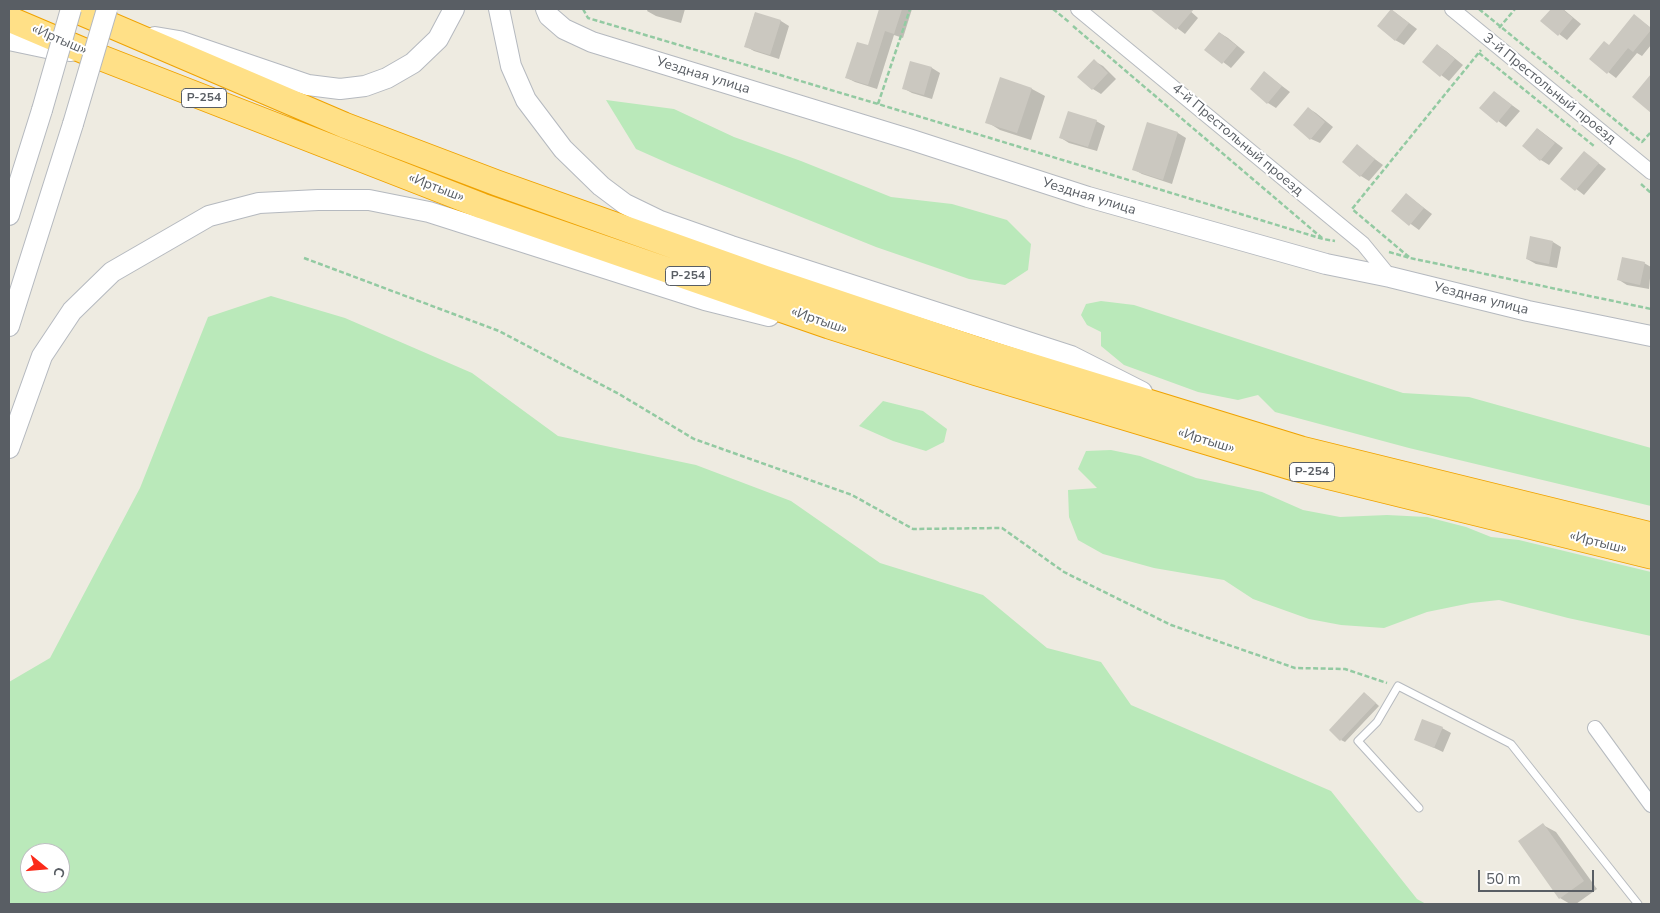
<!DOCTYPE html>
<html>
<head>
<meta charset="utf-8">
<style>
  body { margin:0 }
  #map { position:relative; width:1660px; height:913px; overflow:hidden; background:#eeebe1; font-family:"Nunito Sans",sans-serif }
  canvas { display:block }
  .frame { position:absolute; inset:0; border:10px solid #595e64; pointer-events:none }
  .north { position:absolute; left:20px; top:843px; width:50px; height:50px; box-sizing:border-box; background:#fff; border:1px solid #bdbfc1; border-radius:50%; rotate:107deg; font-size:14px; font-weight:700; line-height:20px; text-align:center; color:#595e64 }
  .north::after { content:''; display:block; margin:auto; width:18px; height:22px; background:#fb2a1a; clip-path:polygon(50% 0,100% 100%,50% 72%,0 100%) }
  .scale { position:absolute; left:1478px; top:870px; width:116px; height:22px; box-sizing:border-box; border:2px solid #595e64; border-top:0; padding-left:6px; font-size:15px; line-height:18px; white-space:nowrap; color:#595e64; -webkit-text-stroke:4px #fff; paint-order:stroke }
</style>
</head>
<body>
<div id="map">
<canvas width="1660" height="913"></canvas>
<div class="frame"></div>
<div class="north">С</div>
<div class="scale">50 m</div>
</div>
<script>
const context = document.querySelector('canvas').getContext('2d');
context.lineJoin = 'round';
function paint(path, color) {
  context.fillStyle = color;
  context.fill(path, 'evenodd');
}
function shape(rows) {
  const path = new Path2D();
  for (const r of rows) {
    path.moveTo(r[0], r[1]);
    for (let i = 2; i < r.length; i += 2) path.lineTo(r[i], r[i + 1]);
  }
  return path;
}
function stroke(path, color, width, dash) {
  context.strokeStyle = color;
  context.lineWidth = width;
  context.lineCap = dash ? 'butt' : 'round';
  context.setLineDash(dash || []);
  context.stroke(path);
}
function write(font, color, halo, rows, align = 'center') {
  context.font = font + ' "Nunito Sans",sans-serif';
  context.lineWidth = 4;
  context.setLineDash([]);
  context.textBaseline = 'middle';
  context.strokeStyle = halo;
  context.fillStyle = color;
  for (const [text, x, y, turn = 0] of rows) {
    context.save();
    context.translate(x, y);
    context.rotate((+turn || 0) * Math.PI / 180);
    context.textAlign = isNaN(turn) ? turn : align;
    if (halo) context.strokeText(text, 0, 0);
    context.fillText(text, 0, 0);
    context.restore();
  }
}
paint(shape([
  [606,100,674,109,734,137,801,161,891,197,952,204,1007,220,1031,244,1028,270,1005,285,969,279,876,247,672,165,636,149],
  [271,296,345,318,472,373,558,436,696,465,791,501,880,563,983,595,1047,648,1101,662,1131,705,1331,791,1417,899,1426,904,9,904,9,682,50,658,140,488,208,317],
  [30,853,60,853,60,883,30,883],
  [1101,301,1134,305,1403,393,1469,397,1651,448,1651,506,1409,448,1275,412,1258,395,1238,400,1198,392,1124,365,1101,346,1101,332,1087,325,1081,315,1086,304],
  [883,401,923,411,947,429,944,442,926,451,893,441,859,426],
  [1111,450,1140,456,1196,478,1262,492,1303,510,1340,517,1387,515,1427,517,1466,527,1491,537,1519,540,1651,572,1651,636,1568,618,1499,600,1471,603,1427,612,1384,628,1341,625,1309,619,1253,599,1224,580,1154,568,1103,554,1078,540,1069,517,1068,490,1097,488,1078,469,1086,451]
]), '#bae9ba');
paint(shape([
  [648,9,685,9,681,23,656,16,647,11],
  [881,9,912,9,903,38,894,35,877,89,855,82,847,78,869,47],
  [1165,9,1188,9,1198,18,1185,34,1160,15],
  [1552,9,1563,9,1581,24,1567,40,1542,21],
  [1392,10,1417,29,1404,45,1395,40],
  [755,13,781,21,789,26,779,59,754,51,745,46],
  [1635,16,1651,28,1651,45,1642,56,1637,53,1616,78,1591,59,1610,46],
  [1220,33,1228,38,1245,52,1231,68,1206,49],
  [1438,46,1446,51,1463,65,1449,81,1424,62],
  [1094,61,1103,66,1116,79,1101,94,1093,89,1079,77],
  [911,62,932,68,940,73,932,99,912,93,903,88],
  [1265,73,1290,92,1276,108,1268,103,1251,89],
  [1001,79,1032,89,1045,96,1031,140,1000,130,987,122],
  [1494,92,1520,111,1506,127,1481,108],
  [1308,108,1316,113,1333,127,1320,143,1311,139],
  [1096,121,1105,126,1097,151,1069,143,1061,138],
  [1148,124,1178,133,1186,138,1172,184,1142,174,1133,169],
  [1538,129,1563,148,1549,165,1541,160],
  [1357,146,1383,165,1369,181,1361,176,1344,162],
  [1584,152,1606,169,1584,195,1562,178],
  [1407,195,1432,214,1419,230,1393,211],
  [1553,242,1561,247,1557,268,1536,264,1527,259],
  [1644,263,1651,267,1649,289,1627,285,1619,280],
  [1368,696,1379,706,1345,742,1341,740],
  [1442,728,1451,733,1443,752,1415,739],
  [1543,825,1556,832,1597,889,1576,904,1570,904,1560,898,1520,841]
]), '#0003');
paint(shape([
  [879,9,902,9,894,34,885,31,868,85,845,78,857,42,868,45],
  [1150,9,1194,9,1176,30],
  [1391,9,1409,23,1395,41,1377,26],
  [1551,9,1562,9,1573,18,1558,36,1540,21],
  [755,12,781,20,770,55,744,47],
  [1634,14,1651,28,1651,30,1633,52,1628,48,1607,74,1589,59,1604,41,1609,45],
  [1219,32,1237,46,1222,64,1204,50],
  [1437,44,1455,59,1440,77,1422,62],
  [1094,59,1108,73,1092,90,1077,77],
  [910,61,932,67,924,95,902,89],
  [1264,71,1282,86,1267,104,1250,89],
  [1651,74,1651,113,1632,97],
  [1000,77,1032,88,1017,133,985,123],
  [1494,91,1512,105,1497,123,1479,108],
  [1308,107,1325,122,1310,140,1293,125],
  [1068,111,1097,120,1088,147,1059,138],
  [1147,122,1178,132,1163,180,1132,170],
  [1537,128,1555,143,1540,161,1522,146],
  [1357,144,1375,159,1360,177,1342,162],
  [1584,151,1599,163,1575,191,1560,179],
  [1406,193,1424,208,1409,226,1391,211],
  [1530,236,1553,241,1549,264,1526,259],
  [1622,257,1645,262,1640,285,1617,280],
  [1364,692,1376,703,1340,741,1329,730],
  [1422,719,1443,727,1434,748,1414,740],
  [1543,823,1584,881,1559,899,1518,841]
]), '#cbc8c0');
const lane = shape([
  [1419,808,1358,741,1377,722,1398,686,1511,744,1638,904]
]);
const street = shape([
  [1078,9,1363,244,1390,277],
  [1452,9,1651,172],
  [1595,728,1651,805]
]);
const secondary = shape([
  [499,9,511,66,526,100,563,149,601,186,625,204,660,221,731,246,1071,356,1142,392],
  [546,9,549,16,564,29,592,42,912,140,1088,197,1326,264,1390,277,1528,311,1651,336],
  [155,37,179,41,308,85,340,89,365,86,387,78,413,63,438,39,454,9],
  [9,40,47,48,71,51],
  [9,215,42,110],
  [9,326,73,124],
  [9,448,42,356,72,311,112,272,209,216,259,203,318,200,369,200,429,212,705,300,769,316]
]);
const highway = shape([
  [73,9,344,125,497,183,764,278,982,351,1301,449,1651,535],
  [9,19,89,53,482,206,829,326,977,373,1294,468,1651,556]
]);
stroke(lane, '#b6babf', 9);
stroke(street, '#b6babf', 16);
stroke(secondary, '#b5b9bf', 22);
stroke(highway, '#efa200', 27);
stroke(shape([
  [583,9,588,18,878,104,1323,239,1335,241],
  [1053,9,1069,22],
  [1479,9,1642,142,1651,132],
  [1073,26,1322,238],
  [1499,28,1515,9],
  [1479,53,1594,146],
  [878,104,910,9],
  [1641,184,1651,193],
  [1389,252,1410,258,1651,309],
  [1409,257,1352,209,1481,50],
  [304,258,499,331,619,394,694,439,852,495,913,529,1002,528,1064,572,1171,625,1295,668,1345,669,1387,683]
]), '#93caa2', 2.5, [5, 2.5]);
stroke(lane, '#fff', 7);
stroke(street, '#fff', 14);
stroke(secondary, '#fff', 20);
stroke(highway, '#ffe087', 25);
const secondaryBridge = shape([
  [42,110,71,9],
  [73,124,107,9]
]);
stroke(secondaryBridge, '#b5b9bf', 22, []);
stroke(secondaryBridge, '#fff', 20);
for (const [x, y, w] of [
  [204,98,45],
  [688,276,45],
  [1312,472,45]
]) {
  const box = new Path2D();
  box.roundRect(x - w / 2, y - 9.5, w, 19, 4);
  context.fillStyle = '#fff';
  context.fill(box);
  stroke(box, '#595e64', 1);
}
write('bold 12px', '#595e64', null, [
  ["Р-254",204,98],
  ["Р-254",688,276],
  ["Р-254",1312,472]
]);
write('14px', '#595e64', '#fff', [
  ["«Иртыш»",59,40,23],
  ["Уездная улица",703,76,17],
  ["3-й Престольный проезд",1549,89,39],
  ["4-й Престольный проезд",1237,140,40],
  ["«Иртыш»",436,188,21],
  ["Уездная улица",1089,197,17],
  ["Уездная улица",1481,299,14],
  ["«Иртыш»",819,321,19],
  ["«Иртыш»",1206,441,17],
  ["«Иртыш»",1598,543,14]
]);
</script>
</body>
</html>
